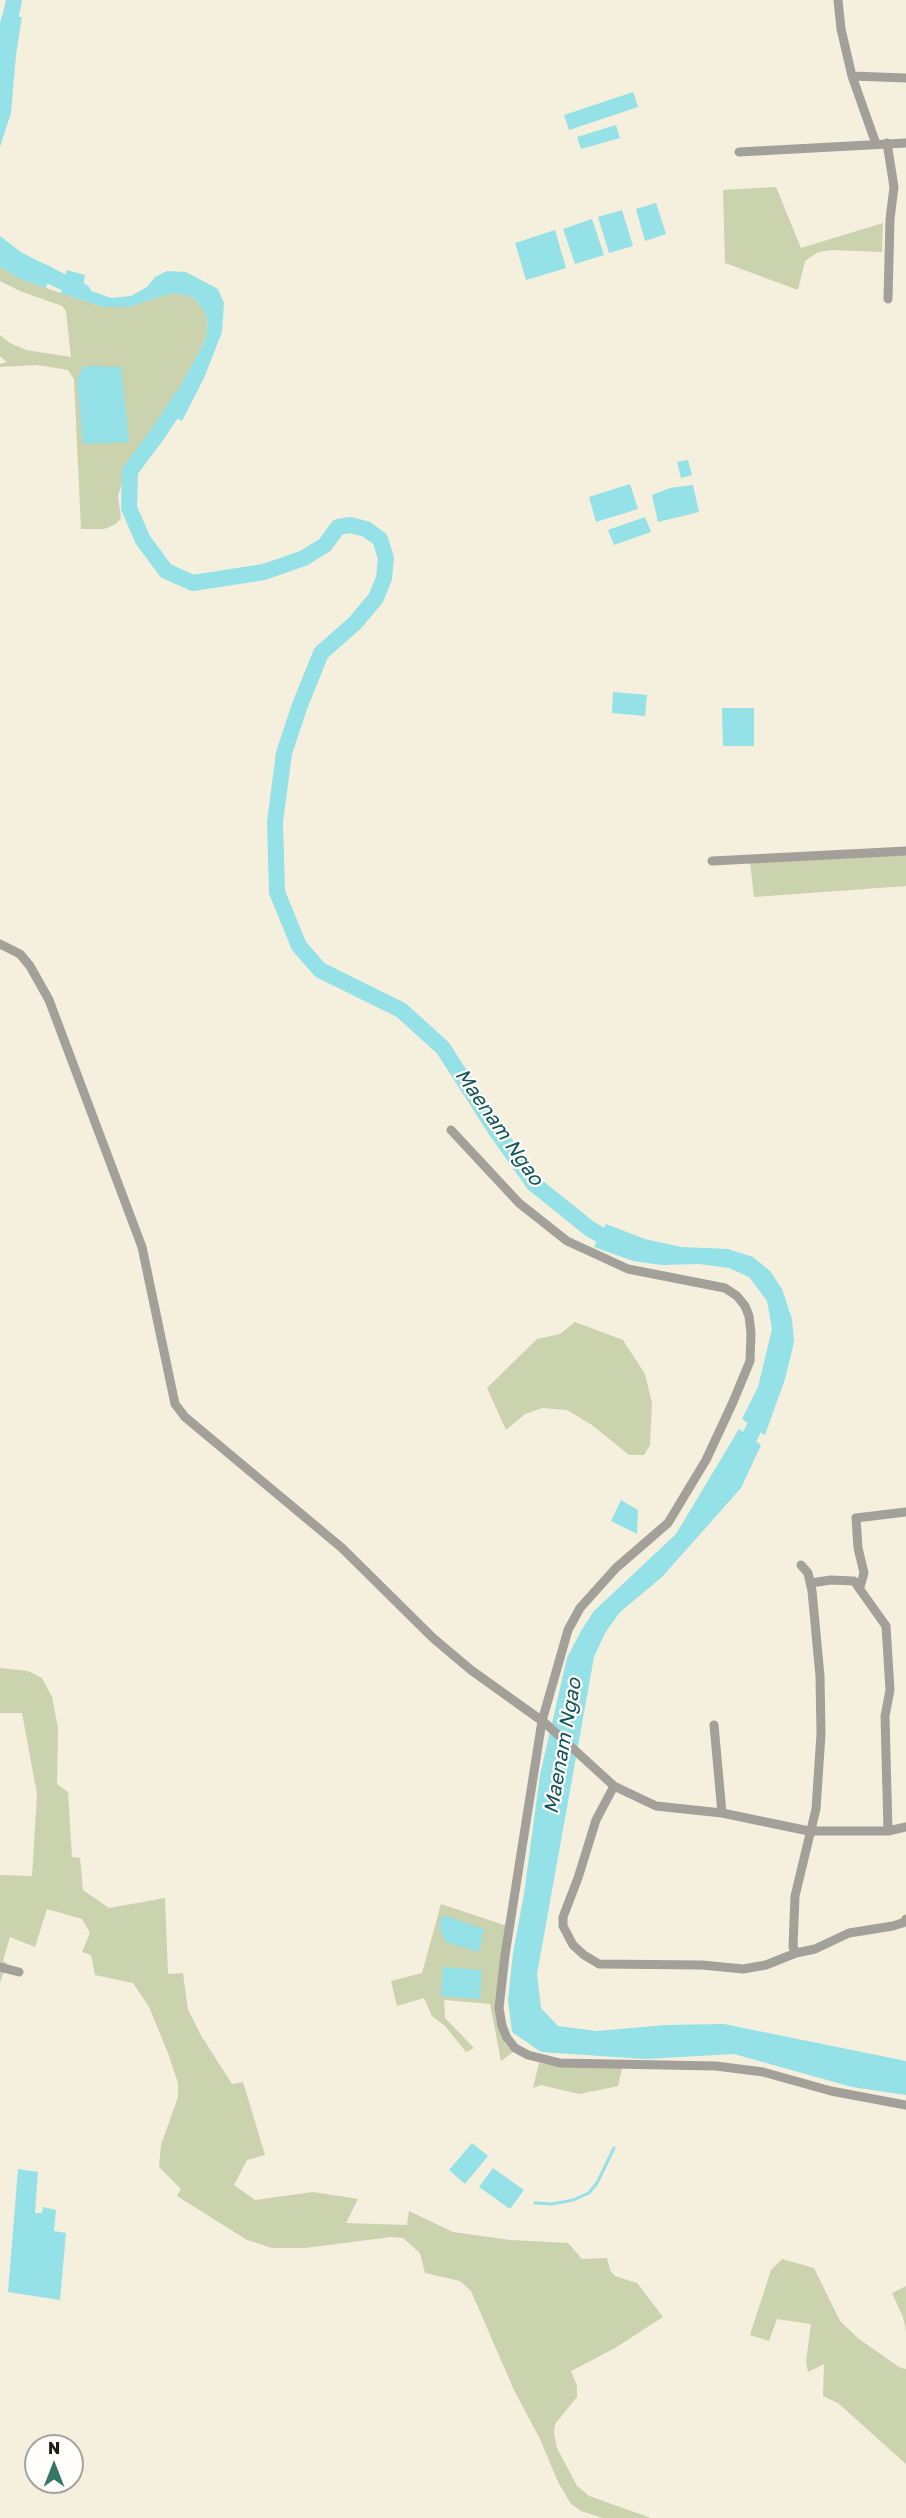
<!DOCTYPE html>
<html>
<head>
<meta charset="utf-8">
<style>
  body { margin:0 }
  #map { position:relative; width:906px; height:2518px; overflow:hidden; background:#f5efdd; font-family:"Golos Text",sans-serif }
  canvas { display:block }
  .north { position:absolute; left:24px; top:2434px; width:60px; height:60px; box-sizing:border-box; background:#fefdf9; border:2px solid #a5a39f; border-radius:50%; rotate:0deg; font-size:16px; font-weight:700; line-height:24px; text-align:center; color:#1f1d17 }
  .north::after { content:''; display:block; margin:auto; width:21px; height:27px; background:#367767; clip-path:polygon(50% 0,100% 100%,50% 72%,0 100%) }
</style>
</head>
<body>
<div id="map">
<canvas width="906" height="2518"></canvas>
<div class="north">N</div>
</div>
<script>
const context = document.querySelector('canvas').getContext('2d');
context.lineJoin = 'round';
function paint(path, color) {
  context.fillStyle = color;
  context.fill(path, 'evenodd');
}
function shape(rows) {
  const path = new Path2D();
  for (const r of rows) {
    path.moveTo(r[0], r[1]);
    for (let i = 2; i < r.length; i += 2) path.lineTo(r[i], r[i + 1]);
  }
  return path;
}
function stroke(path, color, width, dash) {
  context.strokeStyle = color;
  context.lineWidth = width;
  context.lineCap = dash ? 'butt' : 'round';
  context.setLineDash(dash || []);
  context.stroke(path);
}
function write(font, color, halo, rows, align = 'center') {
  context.font = font + ' "Golos Text",sans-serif';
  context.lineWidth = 4.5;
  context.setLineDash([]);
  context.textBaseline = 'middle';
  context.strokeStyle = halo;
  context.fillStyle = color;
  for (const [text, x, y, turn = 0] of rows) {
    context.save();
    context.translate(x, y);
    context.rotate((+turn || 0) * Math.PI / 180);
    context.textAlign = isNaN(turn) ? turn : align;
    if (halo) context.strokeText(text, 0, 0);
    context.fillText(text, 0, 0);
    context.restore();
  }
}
paint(shape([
  [776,187,801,248,883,223,882,252,832,250,818,252,805,261,798,290,725,263,723,190],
  [0,267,25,281,103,307,128,307,172,293,186,295,196,300,204,311,208,323,205,341,166,412,127,468,118,496,121,518,116,524,104,529,81,529,74,379,68,370,37,365,0,367,0,364,7,362,0,356,0,335,10,343,26,350,71,357,66,311,62,306,20,291,0,281],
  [906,854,906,886,754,897,750,862],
  [575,1322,623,1340,645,1374,652,1403,650,1445,644,1455,629,1455,592,1425,567,1410,542,1408,525,1414,506,1430,487,1388,537,1339,560,1334],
  [0,1668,28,1671,42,1678,52,1697,58,1728,57,1784,68,1792,72,1857,80,1858,83,1890,109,1908,165,1898,168,1974,183,1973,188,2010,202,2037,232,2084,243,2082,265,2155,247,2160,234,2185,255,2200,313,2192,358,2199,346,2223,407,2225,409,2211,453,2232,510,2240,568,2243,582,2259,607,2258,610,2270,615,2276,637,2283,663,2317,615,2348,571,2371,577,2386,577,2397,555,2424,554,2433,557,2448,577,2486,589,2496,651,2518,603,2518,581,2511,571,2504,558,2482,540,2439,514,2390,471,2291,460,2281,425,2273,420,2253,403,2238,391,2237,305,2248,272,2248,247,2240,177,2196,181,2189,159,2167,161,2145,178,2097,178,2083,168,2053,149,2007,133,1983,95,1975,91,1955,82,1952,90,1933,82,1919,47,1909,35,1947,10,1937,3,1961,7,1963,0,1983,0,1875,32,1876,37,1794,22,1713,0,1713],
  [441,1904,507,1926,500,2032,505,2044,513,2052,501,2061,490,2004,444,2000,445,2018,474,2048,466,2052,445,2026,432,2016,424,1998,397,2006,391,1981,422,1973],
  [539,2063,587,2068,622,2068,618,2086,579,2094,541,2085,533,2088],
  [782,2259,814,2268,840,2321,859,2339,899,2367,906,2369,906,2464,838,2403,823,2396,824,2364,808,2372,806,2362,811,2324,777,2319,769,2341,750,2335,771,2270],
  [906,2286,906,2332,903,2317,892,2293]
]), '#cad2ae');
paint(shape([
  [2,15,22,17,16,55,11,113,0,147,0,23],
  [633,92,638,107,569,130,564,115],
  [616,125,620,138,581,149,577,137],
  [656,203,666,234,645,241,636,209],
  [622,210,633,246,609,253,598,217],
  [592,219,604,255,575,264,563,229],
  [555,230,566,268,526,280,515,243],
  [0,236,30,259,52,267,46,288,25,281,0,267],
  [67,270,85,275,83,288,111,298,131,296,147,287,155,277,167,271,186,272,218,289,224,303,222,332,204,378,182,421,166,412,205,341,208,323,204,311,196,300,186,295,172,293,128,307,103,307,61,293],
  [83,366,121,367,129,442,83,444,77,380],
  [688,460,692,475,681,478,677,462],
  [630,484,638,509,596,522,589,497],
  [693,485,699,512,658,522,652,495,670,488],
  [645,517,651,532,614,545,608,530],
  [613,692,647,695,645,716,612,713],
  [722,708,754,708,754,746,723,746],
  [606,1224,645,1239,681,1247,728,1249,753,1257,770,1271,782,1289,792,1319,794,1342,785,1379,765,1435,742,1419,758,1387,772,1329,767,1301,749,1277,729,1268,699,1264,661,1265,633,1261,594,1247],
  [739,1429,761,1445,741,1488,662,1577,620,1612,605,1633,594,1657,537,1974,541,2008,558,2026,597,2031,666,2025,724,2024,906,2061,906,2095,852,2087,734,2054,645,2059,541,2052,512,2032,508,2000,513,1953,524,1894,540,1775,567,1658,581,1631,594,1611,676,1534],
  [621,1500,638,1510,637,1534,611,1521],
  [442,1915,484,1929,479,1952,446,1942,439,1926],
  [443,1967,482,1970,480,1999,441,1996],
  [472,2143,488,2156,465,2184,449,2170],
  [493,2168,524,2190,510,2209,479,2187],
  [18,2169,38,2172,35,2213,42,2213,43,2207,56,2210,54,2231,66,2233,60,2300,8,2292]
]), '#94e1e7');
stroke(shape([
  [535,2203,552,2204,573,2200,589,2193,597,2183,614,2148]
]), '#94e1e7', 3);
stroke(shape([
  [6,37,14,0],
  [0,251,83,292],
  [182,397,157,435,130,471,129,508,143,540,166,571,193,583,264,572,304,558,325,545,338,527,350,525,366,529,380,539,386,558,384,578,376,598,355,623,321,653,300,705,284,753,275,822,277,892,299,946,320,970,401,1010,443,1048,495,1129,534,1184,590,1229,620,1246],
  [740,1456,763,1410]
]), '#94e1e7', 16);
stroke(shape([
  [838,0,841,29,852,76,876,144],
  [852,76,906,78],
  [887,143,894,187,890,219,888,299],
  [739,152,906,143],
  [712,861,906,851],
  [0,944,20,954,30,966,49,1000,142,1247,175,1404,185,1417,342,1548,433,1638,471,1670,545,1723,614,1786,656,1806,722,1813,809,1831,888,1831,906,1827],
  [451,1130,519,1203,567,1241,628,1269,725,1288,737,1296,745,1306,749,1316,751,1333,750,1361,733,1402,706,1460,668,1523,616,1568,580,1608,568,1630,542,1721,505,1955,499,2008,502,2026,507,2038,515,2048,528,2055,560,2063,716,2066,763,2072,831,2091,906,2105],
  [811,1583,831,1580,854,1581,886,1626,890,1690,885,1716,888,1831],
  [860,1587,864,1573,858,1548,856,1518,906,1512],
  [714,1725,722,1813],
  [614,1786,596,1820,578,1878,563,1917,563,1926,573,1945,584,1955,599,1964,702,1965,743,1969,766,1965,796,1953,815,1949,849,1933,893,1926,905,1922,906,1919],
  [796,1953,793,1947,795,1896,816,1809,821,1734,820,1676,812,1591,808,1573,801,1565],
  [0,1967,19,1972]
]), '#a3a099', 9);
write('italic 20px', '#115459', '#fefdf9', [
  ["Maenam Ngao",499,1127,55],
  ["Maenam Ngao",563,1746,-80]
]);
</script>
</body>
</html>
